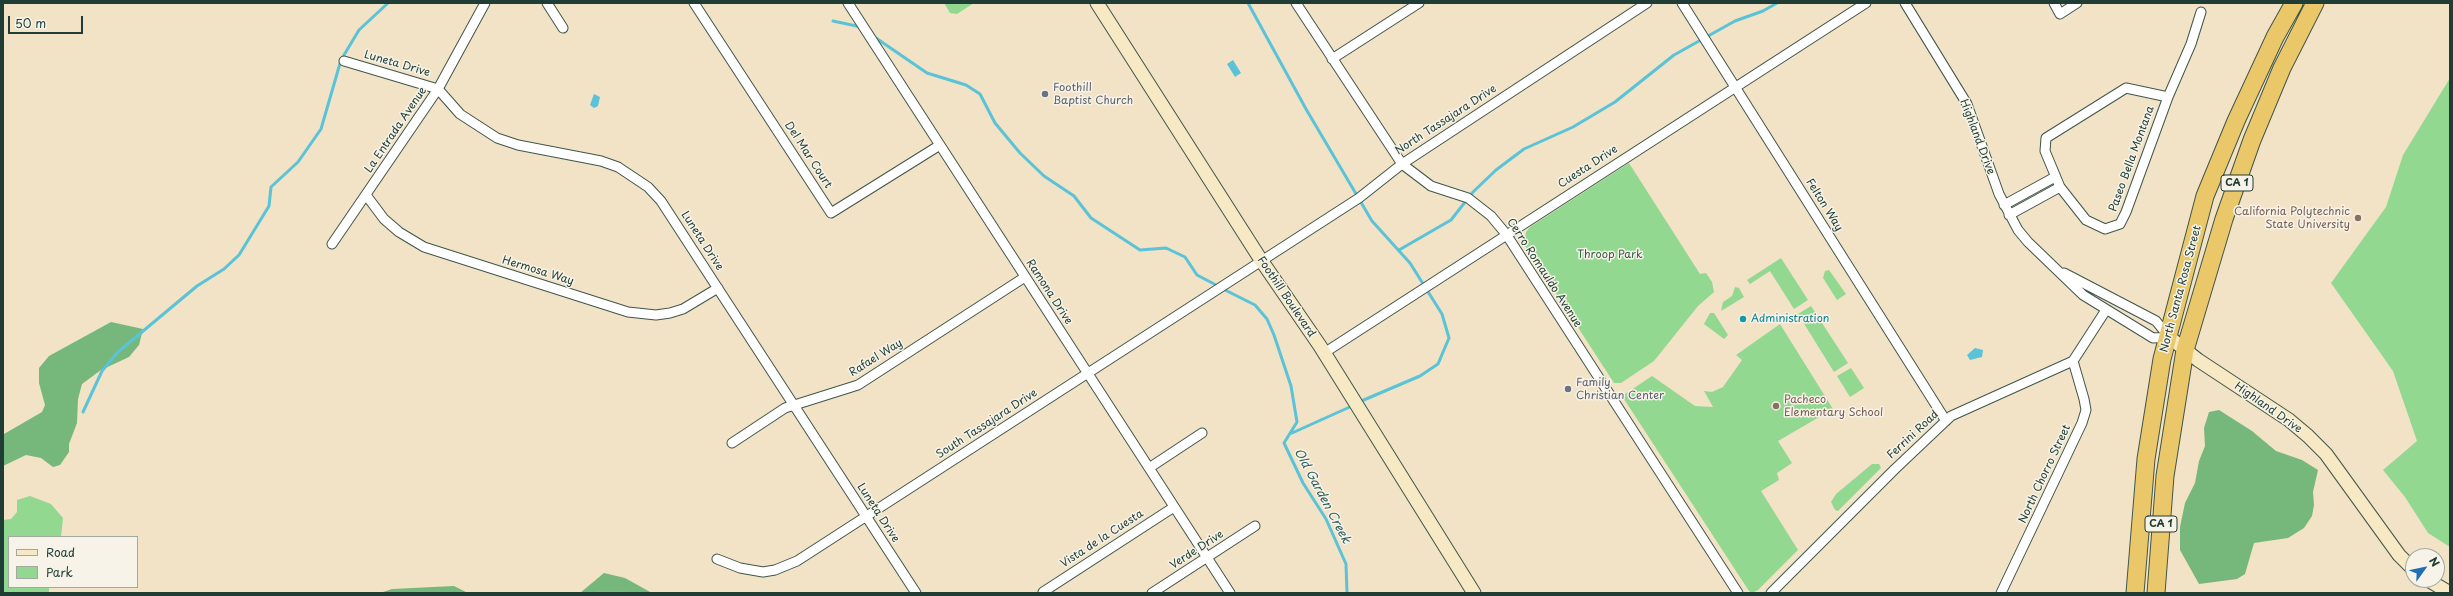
<!DOCTYPE html>
<html>
<head>
<meta charset="utf-8">
<style>
  body { margin:0 }
  #map { position:relative; width:2453px; height:596px; overflow:hidden; background:#f2e2c6; font-family:"Playpen Sans",sans-serif }
  canvas { display:block }
  .frame { position:absolute; inset:0; border:4px solid #1f3d34; pointer-events:none }
  .legend { position:absolute; left:8px; top:536px; width:130px; height:52px; box-sizing:border-box; background:#f7f3e8; border:1px solid #a1aaa0; margin:0; padding:5px 7px; list-style:none; font-size:12px; color:#1f3d34 }
  .legend li { display:flex; align-items:center; gap:8px; height:20px }
  .legend b { width:20px; border:1px solid #a1aaa0 }
  .north { position:absolute; left:2405px; top:548px; width:40px; height:40px; box-sizing:border-box; background:#f7f3e8; border:1px solid #a1aaa0; border-radius:50%; rotate:57deg; font-size:11px; font-weight:700; line-height:16px; text-align:center; color:#1f3d34 }
  .north::after { content:''; display:block; margin:auto; width:14px; height:18px; background:#1f6fb2; clip-path:polygon(50% 0,100% 100%,50% 72%,0 100%) }
  .scale { position:absolute; left:8px; top:16px; width:75px; height:18px; box-sizing:border-box; border:2px solid #1f3d34; border-top:0; padding-left:5px; font-size:12px; line-height:14px; white-space:nowrap; color:#1f3d34; -webkit-text-stroke:3px #f7f3e8; paint-order:stroke }
</style>
</head>
<body>
<div id="map">
<canvas width="2453" height="596"></canvas>
<div class="frame"></div>
<ul class="legend">
<li><b style="height:5px;background:#f7e9c3"></b>Road</li>
<li><b style="height:11px;background:#93d891"></b>Park</li>
</ul>
<div class="north">N</div>
<div class="scale">50 m</div>
</div>
<script>
const context = document.querySelector('canvas').getContext('2d');
context.lineJoin = 'round';
function paint(path, color) {
  context.fillStyle = color;
  context.fill(path, 'evenodd');
}
function shape(rows) {
  const path = new Path2D();
  for (const r of rows) {
    path.moveTo(r[0], r[1]);
    for (let i = 2; i < r.length; i += 2) path.lineTo(r[i], r[i + 1]);
  }
  return path;
}
function stroke(path, color, width, dash) {
  context.strokeStyle = color;
  context.lineWidth = width;
  context.lineCap = dash ? 'butt' : 'round';
  context.setLineDash(dash || []);
  context.stroke(path);
}
function write(font, color, halo, rows, align = 'center') {
  context.font = font + ' "Playpen Sans",sans-serif';
  context.lineWidth = 3;
  context.setLineDash([]);
  context.textBaseline = 'middle';
  context.strokeStyle = halo;
  context.fillStyle = color;
  for (const [text, x, y, turn = 0] of rows) {
    context.save();
    context.translate(x, y);
    context.rotate((+turn || 0) * Math.PI / 180);
    context.textAlign = isNaN(turn) ? turn : align;
    if (halo) context.strokeText(text, 0, 0);
    context.fillText(text, 0, 0);
    context.restore();
  }
}
paint(shape([
  [944,3,974,3,957,14,950,13],
  [2450,78,2450,547,2428,533,2405,497,2383,470,2417,441,2393,371,2331,283,2386,207,2403,155],
  [1629,163,1700,274,1706,273,1712,282,1714,292,1698,306,1654,361,1621,383,1614,383,1524,244,1526,232,1530,227],
  [1781,258,1808,300,1794,309,1770,271,1750,284,1747,280],
  [1829,270,1846,294,1837,300,1823,278,1825,271],
  [1735,287,1739,288,1744,297,1721,311,1723,302,1732,296],
  [1811,306,1848,363,1834,372,1798,314],
  [1710,313,1714,313,1728,335,1724,339,1704,324],
  [1780,324,1833,409,1778,441,1792,463,1777,473,1779,480,1761,491,1798,550,1758,590,1752,593,1749,591,1622,396,1652,376,1695,406,1713,407,1704,391,1712,392,1723,387,1742,360,1736,355],
  [1851,368,1864,388,1850,397,1837,376],
  [1872,464,1879,464,1881,468,1838,511,1835,510,1831,502,1836,494],
  [30,496,51,504,63,518,61,537,9,537,9,587,49,587,49,593,3,593,3,520,11,519,17,512,17,500]
]), '#93d891');
paint(shape([
  [111,322,143,329,139,345,129,357,101,370,82,384,78,399,77,423,69,444,69,452,60,465,53,467,41,458,26,455,3,466,4,434,42,412,45,405,39,383,39,368,49,356],
  [2219,410,2252,431,2276,451,2302,460,2318,470,2313,492,2314,505,2312,516,2304,528,2288,538,2254,543,2245,574,2237,579,2199,584,2180,550,2180,527,2185,503,2195,483,2199,461,2205,446,2204,428,2209,412],
  [604,573,625,578,652,593,580,593],
  [454,586,468,593,380,593,392,589]
]), '#76b87b');
paint(shape([
  [1233,60,1241,73,1235,77,1227,64],
  [594,94,600,97,598,106,594,108,590,105],
  [1975,348,1983,350,1982,357,1970,360,1967,355]
]), '#5ac3d7');
stroke(shape([
  [1248,3,1306,109,1372,221,1410,263,1442,314,1449,338,1438,364,1420,376,1359,402],
  [833,21,861,27],
  [873,36,927,73,966,85,980,94,995,123,1020,153,1044,176,1074,196,1091,218,1140,250,1166,248,1185,257,1197,275,1218,286],
  [1399,250,1451,220,1473,192,1496,170,1524,149,1573,127,1615,102,1674,55,1735,21,1763,11,1777,3],
  [1223,289,1255,305,1267,319,1274,335,1291,386,1297,422,1284,443,1303,483,1326,519,1346,564,1347,593],
  [83,412,102,371,118,352,197,286,224,269,239,255,269,206,271,187,298,162,321,129,341,60,359,30,388,3],
  [1292,433,1352,406],
  [597,593,626,593]
]), '#5ac3d7', 3);
const street = shape([
  [547,3,563,28],
  [694,3,831,213,940,145],
  [848,3,1230,593],
  [1296,3,1402,164,1431,186,1468,198,1491,216,1506,234,1738,593],
  [1682,3,1946,421],
  [1905,3,1967,104,1999,194,2018,230,2028,242,2083,295,2153,338,2169,337],
  [2054,3,2060,14,2077,3],
  [1332,59,1419,3],
  [344,61,438,89,460,114,497,138,518,145,601,161,618,167,648,187,661,201,916,593],
  [2126,88,2168,97,2126,212,2120,224,2105,229,2086,220,2060,187,2045,151,2046,138,2126,88],
  [2168,97,2191,44,2201,12],
  [366,195,384,219,399,232,424,247,628,312,656,315,670,313,683,309,718,288],
  [2004,205,2055,177],
  [2009,215,2060,187],
  [332,244,438,89,485,3],
  [2064,273,2156,321,2169,337],
  [1324,353,1866,3],
  [732,443,785,408,858,385,1025,277],
  [1149,468,1202,433],
  [717,559,740,568,763,572,775,570,797,561,1359,198,1402,164,1647,3],
  [1043,592,1174,507],
  [1152,593,1255,526],
  [1771,593,1895,469,1951,416,2073,361,2106,310],
  [2001,593,2082,423,2086,410,2084,399,2073,361]
]);
const secondary = shape([
  [1097,3,1261,260,1320,346,1474,593],
  [2169,337,2198,360,2289,420,2308,436,2326,454,2399,555,2413,569],
  [2428,580,2450,593]
]);
const highway = shape([
  [2135,593,2146,459,2162,359,2205,196,2236,121,2275,37,2294,3],
  [2156,593,2165,476,2185,350,2224,219,2252,140,2282,68,2315,3]
]);
stroke(street, '#3f564a', 11);
stroke(secondary, '#3f564a', 15);
stroke(highway, '#3f564a', 19);
stroke(street, '#fff', 9);
stroke(secondary, '#f7e9c3', 13);
stroke(highway, '#eac769', 17);
for (const [x, y, r, color] of [
  [1045,94,4,"#6b7280"],
  [2358,218,4,"#8d6e63"],
  [1743,319,4,"#0f9aa8"],
  [1568,389,4,"#6b7280"],
  [1776,406,4,"#8d6e63"]
]) {
  const dot = new Path2D();
  dot.arc(x, y, r, 0, 2 * Math.PI);
  context.fillStyle = color;
  context.fill(dot);
  stroke(dot, '#f7f3e8', 1.5);
}
for (const [x, y, w] of [
  [2237,183,32],
  [2161,524,32]
]) {
  const box = new Path2D();
  box.roundRect(x - w / 2, y - 8, w, 16, 3);
  context.fillStyle = '#f7f3e8';
  context.fill(box);
  stroke(box, '#1f3d34', 1);
}
write('bold 10px', '#1f3d34', null, [
  ["CA 1",2237,183],
  ["CA 1",2161,524]
]);
write('11px', '#1f3d34', '#f7f3e8', [
  ["Luneta Drive",397,64,16],
  ["North Tassajara Drive",1446,120,-33],
  ["La Entrada Avenue",396,130,-56],
  ["Highland Drive",1977,137,69],
  ["Del Mar Court",808,155,57],
  ["Paseo Bella Montana",2132,159,-70],
  ["Cuesta Drive",1588,167,-33],
  ["Felton Way",1824,205,58],
  ["Luneta Drive",702,241,57],
  ["Hermosa Way",538,271,17],
  ["Cerro Romauldo Avenue",1544,273,57],
  ["North Santa Rosa Street",2181,289,-75],
  ["Ramona Drive",1049,292,57],
  ["Foothill Boulevard",1286,297,56],
  ["Rafael Way",876,358,-32],
  ["Highland Drive",2268,408,35],
  ["South Tassajara Drive",987,424,-33],
  ["Ferrini Road",1913,435,-43],
  ["North Chorro Street",2045,474,-65],
  ["Luneta Drive",878,513,57],
  ["Vista de la Cuesta",1102,539,-33],
  ["Verde Drive",1197,550,-33]
]);
write('11px', '#5b616d', '#f7f3e8', [
  ["Foothill",1053,88],
  ["Baptist Church",1053,101],
  ["Family",1576,383],
  ["Christian Center",1576,396]
], 'left');
write('11px', '#785e54', '#f7f3e8', [
  ["California Polytechnic",2350,212],
  ["State University",2350,225],
  ["Pacheco",1784,400,"left"],
  ["Elementary School",1784,413,"left"]
], 'right');
write('11px', '#365c47', '#f7f3e8', [
  ["Throop Park",1610,255]
]);
write('11px', '#0d838f', '#f7f3e8', [
  ["Administration",1751,319]
], 'left');
write('italic 12px', '#2e5e5d', '#f7f3e8', [
  ["Old Garden Creek",1322,496,62]
]);
</script>
</body>
</html>
